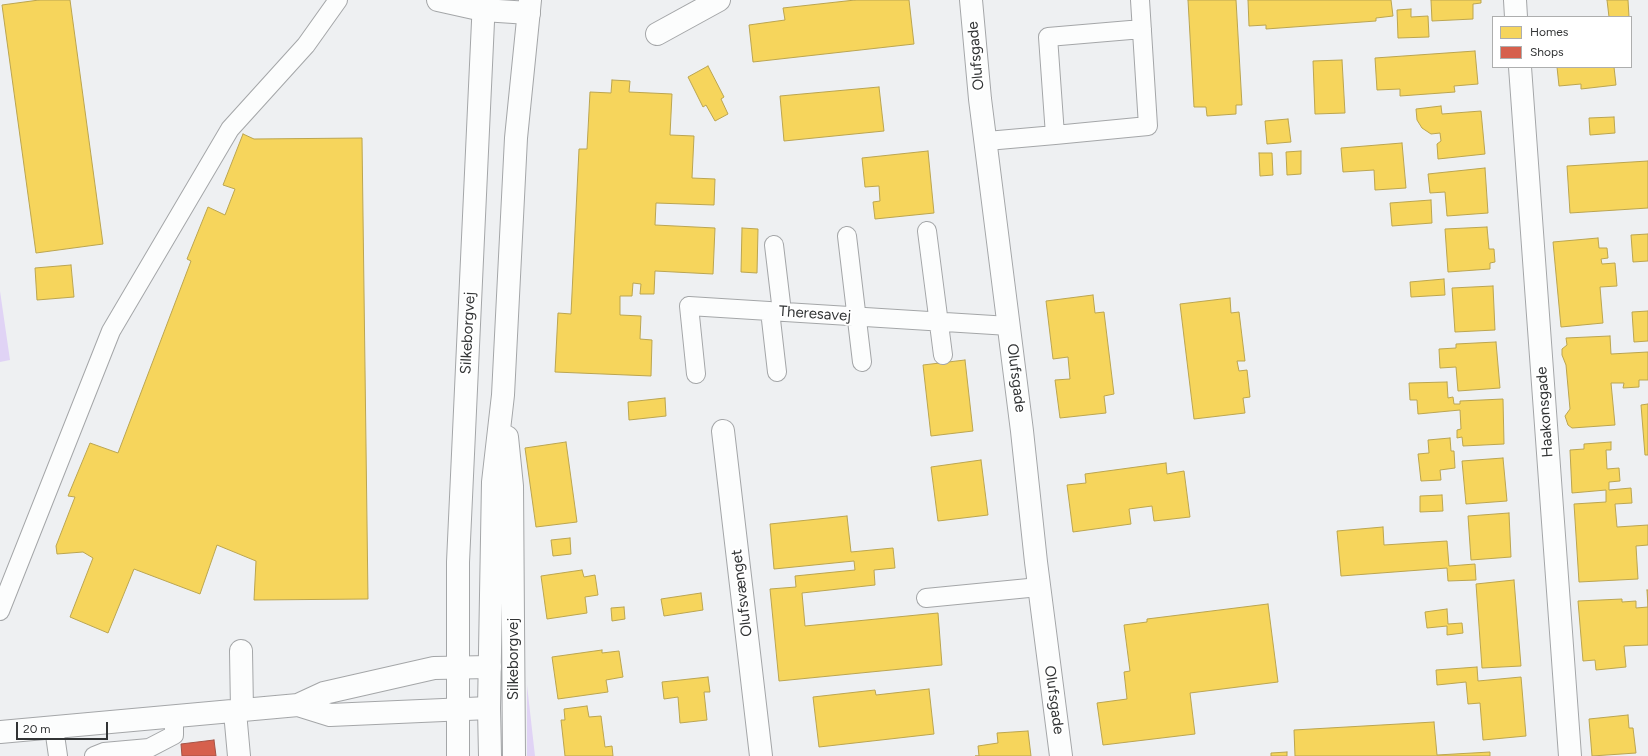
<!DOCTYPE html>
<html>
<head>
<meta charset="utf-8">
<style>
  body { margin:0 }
  #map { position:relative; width:1648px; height:756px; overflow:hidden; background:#eef0f2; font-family:Figtree,sans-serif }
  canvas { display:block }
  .legend { position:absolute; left:1492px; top:16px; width:140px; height:52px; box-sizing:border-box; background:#fff; border:1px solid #adaeae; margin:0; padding:5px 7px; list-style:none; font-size:12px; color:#323435 }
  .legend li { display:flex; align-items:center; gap:8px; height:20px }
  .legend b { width:20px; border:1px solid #adaeae }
  .scale { position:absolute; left:16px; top:722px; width:92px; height:18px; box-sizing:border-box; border:2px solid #323435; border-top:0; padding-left:5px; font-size:12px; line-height:14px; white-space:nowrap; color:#323435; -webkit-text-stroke:3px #fff; paint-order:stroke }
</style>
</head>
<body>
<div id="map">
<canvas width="1648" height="756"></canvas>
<ul class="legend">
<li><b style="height:11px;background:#f6d55c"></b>Homes</li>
<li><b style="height:11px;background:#d6604d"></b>Shops</li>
</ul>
<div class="scale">20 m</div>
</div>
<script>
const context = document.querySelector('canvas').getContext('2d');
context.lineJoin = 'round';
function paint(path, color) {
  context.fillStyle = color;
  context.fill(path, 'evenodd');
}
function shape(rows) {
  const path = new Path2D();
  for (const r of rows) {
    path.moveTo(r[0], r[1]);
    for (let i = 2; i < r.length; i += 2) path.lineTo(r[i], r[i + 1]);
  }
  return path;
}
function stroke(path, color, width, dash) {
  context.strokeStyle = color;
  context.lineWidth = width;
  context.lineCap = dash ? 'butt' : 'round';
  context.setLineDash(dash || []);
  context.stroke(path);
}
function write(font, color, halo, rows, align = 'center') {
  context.font = font + ' Figtree,sans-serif';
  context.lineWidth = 4;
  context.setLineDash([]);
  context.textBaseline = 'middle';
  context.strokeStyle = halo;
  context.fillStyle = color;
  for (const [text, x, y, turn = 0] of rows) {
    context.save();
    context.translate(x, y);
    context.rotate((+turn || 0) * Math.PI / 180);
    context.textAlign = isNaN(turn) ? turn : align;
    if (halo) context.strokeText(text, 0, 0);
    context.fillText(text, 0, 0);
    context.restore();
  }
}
paint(shape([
  [0,291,10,360,0,362],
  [527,685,535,756,527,756]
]), '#e0d3f5');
const homes = shape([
  [39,0,70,0,103,244,36,253,2,5,39,0],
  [855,0,909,0,914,44,753,62,749,25,785,20,783,8,855,0],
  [1188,0,1236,0,1242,105,1236,105,1236,114,1207,116,1206,107,1194,107,1188,0],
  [1248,0,1391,0,1393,16,1376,18,1376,21,1266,29,1266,25,1249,26,1248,0],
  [1431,0,1481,0,1481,3,1473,4,1473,19,1432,21,1431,0],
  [1607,0,1628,0,1629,17,1609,17,1607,0],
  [1411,9,1411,17,1428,16,1429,37,1398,38,1397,10,1411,9],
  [1475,51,1478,84,1454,86,1455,92,1400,96,1400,89,1377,90,1375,58,1475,51],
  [1342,60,1345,113,1315,114,1313,61,1342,60],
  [708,66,724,97,721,99,728,114,715,121,706,105,703,107,688,77,708,66],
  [1557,67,1614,67,1616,85,1581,89,1581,84,1559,86,1557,67],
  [612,80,630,81,629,92,672,94,670,135,694,136,692,178,715,179,714,205,656,203,655,225,715,228,713,274,655,271,654,294,640,294,641,284,633,283,632,296,620,296,620,315,641,316,640,339,652,340,651,376,555,372,558,313,571,314,579,149,587,149,590,92,611,93,612,80],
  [879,87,884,131,784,141,780,96,879,87],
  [1441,106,1442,114,1481,111,1485,154,1438,159,1437,144,1441,141,1440,133,1431,134,1422,128,1417,120,1416,109,1441,106],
  [1614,117,1615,133,1590,135,1589,118,1614,117],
  [1288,119,1291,142,1267,144,1265,121,1288,119],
  [243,134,254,139,362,138,368,599,254,600,256,561,217,545,200,594,134,569,108,633,70,617,93,558,83,552,57,554,56,546,75,497,68,496,90,443,118,453,191,261,187,259,208,207,225,215,235,189,223,185,243,134],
  [1402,143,1406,188,1375,190,1374,170,1343,172,1341,148,1402,143],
  [928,151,934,213,875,219,873,202,880,201,879,186,865,187,862,158,928,151],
  [1301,151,1301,174,1287,175,1286,152,1301,151],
  [1259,153,1272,153,1273,175,1260,176,1259,153],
  [1648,161,1648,208,1570,213,1567,166,1648,161],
  [1485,168,1488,213,1447,216,1445,192,1430,193,1428,174,1485,168],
  [1431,200,1432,223,1392,226,1390,203,1431,200],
  [1487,227,1489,249,1494,249,1495,262,1490,263,1490,269,1448,272,1445,229,1487,227],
  [742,228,758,229,757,273,741,272,742,228],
  [1648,234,1648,261,1633,262,1631,235,1648,234],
  [1598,238,1599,248,1607,248,1608,258,1601,259,1602,264,1615,263,1617,286,1600,287,1603,323,1561,327,1553,242,1598,238],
  [71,265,74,297,37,300,35,268,71,265],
  [1444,279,1445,295,1411,297,1410,282,1444,279],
  [1493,286,1495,330,1455,332,1452,288,1493,286],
  [1093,295,1095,313,1104,312,1114,394,1104,396,1106,413,1060,418,1055,380,1070,379,1068,357,1053,359,1046,301,1093,295],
  [1230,298,1231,313,1239,312,1245,361,1237,361,1239,371,1247,370,1250,397,1243,398,1245,413,1194,419,1180,304,1230,298],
  [1648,311,1648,341,1634,342,1632,312,1648,311],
  [1610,336,1611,354,1648,352,1648,380,1639,380,1639,387,1623,388,1624,383,1611,383,1615,425,1572,428,1568,425,1565,416,1570,409,1566,365,1562,355,1562,349,1567,345,1566,338,1610,336],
  [1496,342,1500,388,1458,391,1456,367,1440,368,1439,349,1456,348,1456,344,1496,342],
  [965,360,973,431,931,436,923,365,965,360],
  [1447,382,1448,398,1453,397,1454,404,1460,404,1460,401,1503,399,1504,444,1463,446,1462,437,1457,438,1457,430,1461,429,1460,410,1418,414,1417,400,1410,400,1409,383,1447,382],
  [665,398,666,416,629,420,628,402,665,398],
  [1648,404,1648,455,1645,455,1641,405,1648,404],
  [1450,438,1451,451,1454,451,1455,468,1440,470,1441,480,1421,481,1418,454,1429,453,1428,440,1450,438],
  [566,442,577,522,536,527,525,448,566,442],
  [1611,442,1611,450,1606,450,1607,469,1619,468,1620,481,1609,482,1609,490,1631,488,1632,503,1615,504,1617,527,1648,525,1648,545,1636,546,1638,579,1579,582,1574,504,1606,502,1606,490,1572,493,1570,450,1584,449,1584,444,1611,442],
  [1503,458,1507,501,1466,504,1462,461,1503,458],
  [981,460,988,515,938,521,931,467,981,460],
  [1166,463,1167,474,1184,471,1190,517,1154,521,1152,506,1129,509,1131,524,1073,532,1067,485,1086,483,1085,474,1166,463],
  [1442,495,1443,511,1420,512,1420,496,1442,495],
  [1509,513,1511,557,1471,560,1468,516,1509,513],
  [847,516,851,552,893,548,895,568,874,570,875,585,802,593,805,626,938,613,942,665,779,681,770,589,796,587,795,576,855,570,854,561,774,569,770,524,847,516],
  [1383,527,1384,545,1447,541,1449,566,1475,564,1476,580,1448,581,1447,568,1341,576,1337,531,1383,527],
  [570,538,571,554,553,556,551,540,570,538],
  [582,570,584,577,595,575,598,595,585,597,587,613,547,619,541,576,582,570],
  [1514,580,1521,666,1482,668,1476,584,1514,580],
  [1647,590,1648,590,1648,645,1624,646,1626,667,1596,670,1595,660,1583,661,1578,601,1622,599,1622,602,1636,601,1636,608,1648,607,1647,590],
  [701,593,703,610,664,616,661,599,701,593],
  [1268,604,1278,682,1190,693,1195,734,1103,745,1097,703,1127,699,1124,672,1130,671,1124,625,1147,622,1147,619,1268,604],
  [624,607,625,619,612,621,611,608,624,607],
  [1447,609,1448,624,1462,623,1463,633,1447,635,1447,626,1427,628,1425,612,1447,609],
  [602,650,602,653,619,651,623,677,606,680,608,692,558,699,552,657,602,650],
  [1477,667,1478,681,1521,677,1526,736,1483,740,1480,703,1468,704,1466,682,1437,685,1436,670,1477,667],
  [708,677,710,692,704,692,707,720,680,723,678,697,664,699,662,682,708,677],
  [929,689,934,734,819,747,813,697,875,690,876,695,929,689],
  [587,706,589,717,601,716,605,747,612,746,613,756,565,756,561,720,565,720,564,709,587,706],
  [1628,715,1629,728,1633,728,1636,753,1592,756,1589,719,1628,715],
  [1434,722,1437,755,1490,752,1490,756,1295,756,1294,730,1434,722],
  [1028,731,1031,756,975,756,979,756,978,746,998,743,997,733,1028,731],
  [1287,752,1287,756,1271,756,1271,753,1287,752]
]);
paint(homes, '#f6d55c');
stroke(homes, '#bba550', 1);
const shops = shape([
  [214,740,216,756,182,756,181,744,214,740]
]);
paint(shops, '#d6604d');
stroke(shops, '#a55346', 1);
const service = shape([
  [1055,135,1148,126,1140,0],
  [987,141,1055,135,1048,37,1142,29],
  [927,231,943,355],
  [847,236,862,362],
  [774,245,782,312],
  [770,311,777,372],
  [696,374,689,306,1009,326],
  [926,598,1039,587],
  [0,611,111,331,230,129,306,45,338,0],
  [54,728,58,756],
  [94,756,104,752,149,748,174,735,174,717]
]);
const minor = shape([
  [438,0,483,10,529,13],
  [971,0,980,99,1022,431,1036,562,1061,756],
  [1515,0,1516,17],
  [657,34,719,0],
  [1520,67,1570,756],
  [723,431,761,756],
  [241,651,242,710],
  [298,705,330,715,489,708],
  [235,712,239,756],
  [0,732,298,705,324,693,434,668,490,667]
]);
const secondary = shape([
  [507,437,512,486,514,756],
  [458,756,458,562,484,0],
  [490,756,489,708,493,482,503,395,516,138,530,0]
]);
stroke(service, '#a4a6a8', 20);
stroke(minor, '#a4a6a8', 24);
stroke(secondary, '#a4a6a8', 24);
stroke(service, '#fcfdfd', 18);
stroke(minor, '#fcfdfd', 22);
stroke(secondary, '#fcfdfd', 22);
write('15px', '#323435', '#fff', [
  ["Olufsgade",976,56,-95],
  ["Theresavej",815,314,4],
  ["Silkeborgvej",468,333,-87],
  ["Olufsgade",1016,378,83],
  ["Haakonsgade",1545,412,-94],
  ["Olufsvænget",742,593,-97],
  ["Silkeborgvej",514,659,-90],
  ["Olufsgade",1054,700,82]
]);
</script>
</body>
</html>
